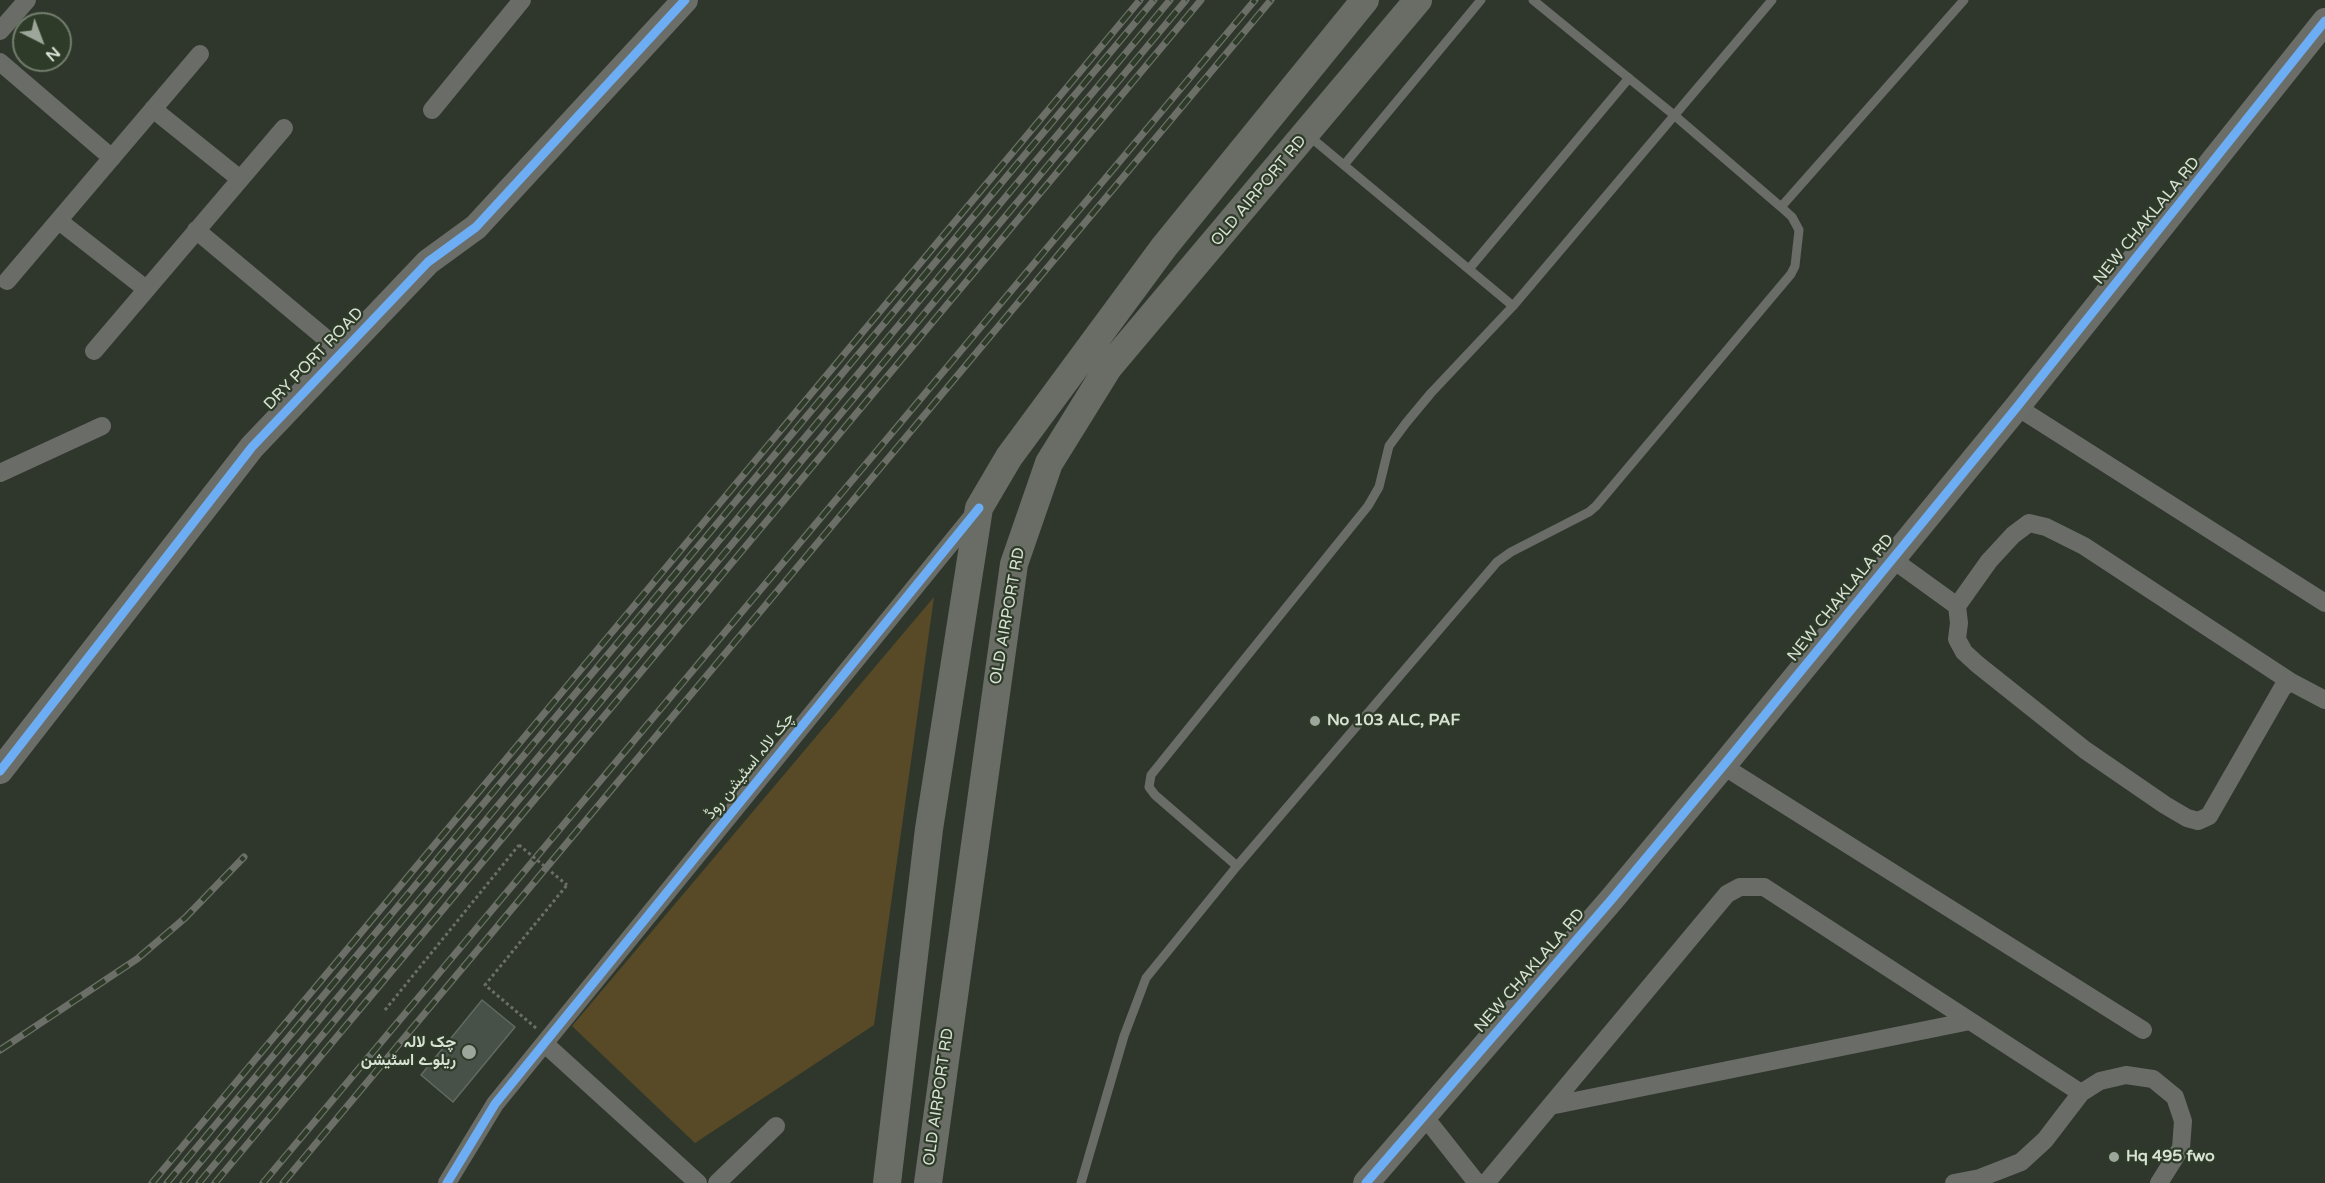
<!DOCTYPE html>
<html>
<head>
<meta charset="utf-8">
<style>
  body { margin:0 }
  #map { position:relative; width:2325px; height:1183px; overflow:hidden; background:#2f372c; font-family:"Varela Round",sans-serif }
  canvas { display:block }
  .north { position:absolute; left:12px; top:12px; width:60px; height:60px; box-sizing:border-box; background:#2e3b28; border:2px solid #727d6d; border-radius:50%; rotate:138deg; font-size:16px; font-weight:700; line-height:24px; text-align:center; color:#d8e1d5 }
  .north::after { content:''; display:block; margin:auto; width:21px; height:27px; background:#9da69a; clip-path:polygon(50% 0,100% 100%,50% 72%,0 100%) }
</style>
</head>
<body>
<div id="map">
<canvas width="2325" height="1183"></canvas>
<div class="north">N</div>
</div>
<script>
const context = document.querySelector('canvas').getContext('2d');
context.lineJoin = 'round';
function paint(path, color) {
  context.fillStyle = color;
  context.fill(path, 'evenodd');
}
function shape(rows) {
  const path = new Path2D();
  for (const r of rows) {
    path.moveTo(r[0], r[1]);
    for (let i = 2; i < r.length; i += 2) path.lineTo(r[i], r[i + 1]);
  }
  return path;
}
function stroke(path, color, width, dash) {
  context.strokeStyle = color;
  context.lineWidth = width;
  context.lineCap = dash ? 'butt' : 'round';
  context.setLineDash(dash || []);
  context.stroke(path);
}
function write(font, color, halo, rows, align = 'center') {
  context.font = font + ' "Varela Round",Vazirmatn,sans-serif';
  context.lineWidth = 4.5;
  context.setLineDash([]);
  context.textBaseline = 'middle';
  context.strokeStyle = halo;
  context.fillStyle = color;
  for (const [text, x, y, turn = 0] of rows) {
    context.save();
    context.translate(x, y);
    context.rotate((+turn || 0) * Math.PI / 180);
    context.textAlign = isNaN(turn) ? turn : align;
    if (halo) context.strokeText(text, 0, 0);
    context.fillText(text, 0, 0);
    context.restore();
  }
}
paint(shape([
  [934,597,874,1025,695,1143,572,1026]
]), '#594a27');
const building = shape([
  [482,1000,515,1027,453,1102,421,1075,482,1000]
]);
paint(building, '#485148');
stroke(building, '#616a62', 1.5);
stroke(shape([
  [385,1010,519,845],
  [536,1028,485,985,567,885]
]), '#6c6f69', 3, [3, 3]);
stroke(shape([
  [1533,0,1674,115,1781,207,1964,0],
  [1309,136,1513,306,1772,0],
  [1344,165,1481,0],
  [1469,269,1629,78],
  [1237,866,1497,562,1511,552,1589,512,1596,506,1791,274,1795,266,1799,230,1792,217,1781,207],
  [1081,1183,1124,1036,1146,978,1237,866,1155,795,1149,787,1151,775,1368,506,1379,487,1389,446,1406,423,1431,393,1513,306]
]), '#6a6d67', 9);
stroke(shape([
  [0,31,27,0],
  [0,62,112,158],
  [153,109,240,179],
  [432,110,522,0],
  [59,221,146,289],
  [196,230,342,352],
  [7,281,200,54],
  [94,351,284,128],
  [2017,407,2325,603],
  [0,473,102,426],
  [1892,559,1957,606,1959,623,1957,639,1964,652,1977,664,2085,750,2165,805,2187,818,2198,821,2209,816,2283,687,2291,682,2325,700],
  [1957,606,1989,561,2013,535,2029,523,2046,527,2084,546,2291,682],
  [1723,766,2143,1030],
  [545,1044,698,1183],
  [1550,1106,1970,1021],
  [1424,1116,1477,1183],
  [447,1183,495,1104,976,512],
  [717,1183,776,1126],
  [1486,1183,1727,894,1740,887,1764,887,2081,1093],
  [1954,1183,1980,1178,2021,1162,2045,1140,2081,1093,2100,1081,2126,1075,2153,1079,2175,1097,2183,1121,2181,1148,2159,1183]
]), '#6a6d67', 18);
stroke(shape([
  [0,771,252,447,428,262,476,227,685,0],
  [1366,1183,1612,899,1723,766,2017,407,2325,21]
]), '#6b6e68', 26);
stroke(shape([
  [887,1183,929,829,979,508,1009,457,1164,247,1365,0],
  [928,1183,1014,564,1049,463,1108,368,1418,0]
]), '#696d65', 28);
const rail = shape([
  [0,1050,137,959,185,918,244,857],
  [152,1183,1140,0],
  [167,1183,1154,0],
  [183,1183,1170,0],
  [199,1183,1186,0],
  [215,1183,1201,0],
  [263,1183,1255,0],
  [283,1183,1271,0]
]);
stroke(rail, '#6b6f68', 7);
stroke(rail, '#2e3b28', 4.5, [14]);
stroke(shape([
  [519,845,567,885]
]), '#6c6f69', 3, [3, 3]);
stroke(shape([
  [0,771,252,447,428,262,476,227,685,0],
  [447,1183,495,1104,979,508],
  [1366,1183,1612,899,1723,766,2017,407,2325,21]
]), '#6dadf4', 9);
for (const [x, y, r, color] of [
  [1315,721,6,"#9da69a"],
  [469,1052,8,"#9da69a"],
  [2114,1157,6,"#9da69a"]
]) {
  const dot = new Path2D();
  dot.arc(x, y, r, 0, 2 * Math.PI);
  context.fillStyle = color;
  context.fill(dot);
  stroke(dot, '#2e3b28', 2);
}
write('16px', '#d8e1d5', '#2e3b28', [
  ["OLD AIRPORT RD",1259,191,-50],
  ["NEW CHAKLALA RD",2147,221,-51],
  ["DRY PORT ROAD",314,359,-46],
  ["NEW CHAKLALA RD",1841,598,-51],
  ["OLD AIRPORT RD",1008,616,-80],
  ["چک لالہ اسٹیشن روڈ",750,766,-51],
  ["NEW CHAKLALA RD",1530,971,-49],
  ["OLD AIRPORT RD",939,1097,-82]
]);
write('bold 16px', '#d8e1d5', '#2e3b28', [
  ["No 103 ALC, PAF",1327,721],
  ["چک لالہ",456,1043,"right"],
  ["ریلوے اسٹیشن",456,1061,"right"],
  ["Hq 495 fwo",2126,1157]
], 'left');
</script>
</body>
</html>
